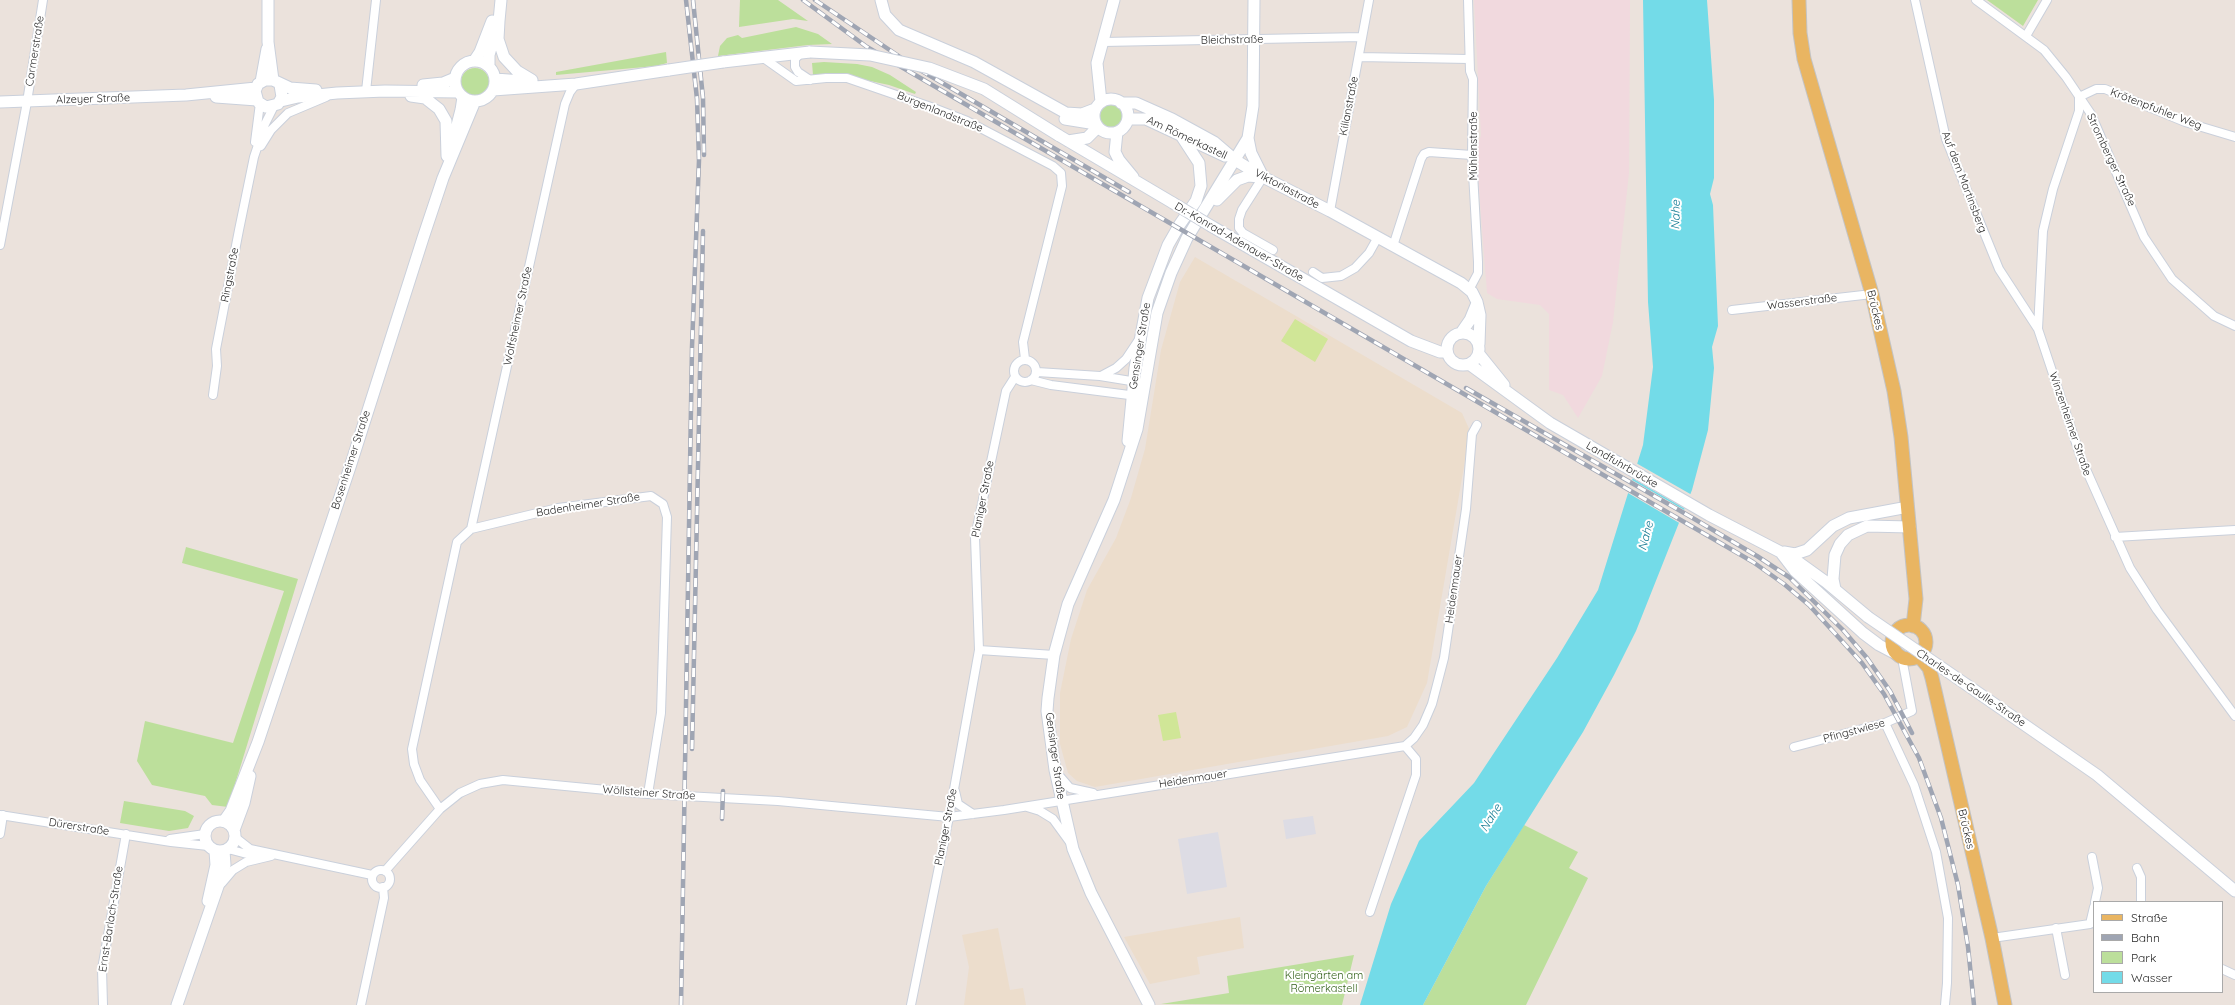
<!DOCTYPE html>
<html>
<head>
<meta charset="utf-8">
<style>
  body { margin:0 }
  #map { position:relative; width:2235px; height:1005px; overflow:hidden; background:#ebe2dc; font-family:Quicksand,sans-serif }
  canvas { display:block }
  .legend { position:absolute; left:2093px; top:901px; width:130px; height:92px; box-sizing:border-box; background:#fff; border:1px solid #a9a9a9; margin:0; padding:5px 7px; list-style:none; font-size:12px; color:#292929 }
  .legend li { display:flex; align-items:center; gap:8px; height:20px }
  .legend b { width:20px; border:1px solid #a9a9a9 }
</style>
</head>
<body>
<div id="map">
<canvas width="2235" height="1005"></canvas>
<ul class="legend">
<li><b style="height:5px;background:#e9b562"></b>Straße</li>
<li><b style="height:5px;background:#9fa5b3"></b>Bahn</li>
<li><b style="height:11px;background:#bcdf9b"></b>Park</li>
<li><b style="height:11px;background:#73dbe8"></b>Wasser</li>
</ul>
</div>
<script>
const context = document.querySelector('canvas').getContext('2d');
context.lineJoin = 'round';
function paint(path, color) {
  context.fillStyle = color;
  context.fill(path, 'evenodd');
}
function shape(rows) {
  const path = new Path2D();
  for (const r of rows) {
    if (r.length === 3) {
      path.moveTo(r[0] + r[2], r[1]);
      path.arc(r[0], r[1], r[2], 0, 2 * Math.PI);
      continue;
    }
    path.moveTo(r[0], r[1]);
    for (let i = 2; i < r.length; i += 2) path.lineTo(r[i], r[i + 1]);
  }
  return path;
}
function stroke(path, color, width, dash) {
  context.strokeStyle = color;
  context.lineWidth = width;
  context.lineCap = dash ? 'butt' : 'round';
  context.setLineDash(dash || []);
  context.stroke(path);
}
function write(font, color, halo, rows, align = 'center') {
  context.font = font + ' Quicksand,sans-serif';
  context.lineWidth = 4;
  context.setLineDash([]);
  context.textBaseline = 'middle';
  context.strokeStyle = halo;
  context.fillStyle = color;
  for (const [text, x, y, turn = 0] of rows) {
    context.save();
    context.translate(x, y);
    context.rotate((+turn || 0) * Math.PI / 180);
    context.textAlign = isNaN(turn) ? turn : align;
    if (halo) context.strokeText(text, 0, 0);
    context.fillText(text, 0, 0);
    context.restore();
  }
}
paint(shape([
  [1313,816,1316,834,1286,839,1283,820],
  [1218,832,1227,887,1187,894,1178,839]
]), '#dddce4');
paint(shape([
  [1195,257,1462,413,1470,431,1427,683,1407,727,1388,736,1095,787,1077,781,1068,773,1060,744,1060,693,1071,639,1087,590,1116,538,1131,498,1145,449,1161,350,1180,282],
  [1240,917,1244,948,1197,957,1200,974,1150,984,1124,937],
  [998,928,1010,990,1023,988,1026,1005,964,1005,969,967,962,935]
]), '#ecddcc');
paint(shape([
  [1474,0,1630,0,1629,173,1613,322,1602,376,1578,418,1563,395,1549,390,1549,314,1540,305,1497,299,1487,293,1476,151,1481,135]
]), '#f1d9de');
paint(shape([
  [740,0,778,0,808,21,793,19,739,27],
  [1987,0,2038,0,2023,26],
  [796,27,818,34,832,44,808,45,718,56,720,46,727,38,738,35,742,38],
  [666,52,667,63,656,66,556,75,556,72],
  [824,62,857,64,872,67,890,75,916,92,915,94,889,85,837,74,813,75,812,63],
  [475,82,14],
  [1111,116,11],
  [186,547,298,579,228,807,212,805,205,796,152,785,137,761,145,721,233,743,284,591,182,563],
  [124,801,185,811,194,816,188,828,169,831,120,823],
  [1524,825,1578,852,1569,868,1588,878,1526,1005,1423,1005,1486,886],
  [1354,955,1342,1005,1161,1004,1229,993,1227,976]
]), '#bcdf9b');
paint(shape([
  [1295,319,1328,339,1315,362,1281,341],
  [1176,712,1181,738,1163,741,1158,715]
]), '#d0e697');
paint(shape([
  [1643,0,1707,0,1714,100,1714,178,1710,194,1713,205,1718,326,1712,347,1714,368,1708,430,1692,490,1636,631,1614,675,1583,732,1486,886,1423,1005,1360,1005,1391,904,1419,841,1474,783,1557,658,1598,590,1643,445,1653,367,1648,302]
]), '#73dbe8');
paint(shape([
  [1636,463,1692,495,1687,510,1632,478],
  [1632,480,1686,511,1681,524,1628,493]
]), '#ebe2dc');
const street = shape([
  [1468,0,1470,71,1473,79,1472,155,1478,262,1478,273,1469,290],
  [1915,0,1946,139,1999,269,2038,329],
  [1976,0,2044,50,2066,77,2091,114,2144,237,2172,279,2214,316,2235,326],
  [2026,36,2047,0],
  [1103,42,1362,37],
  [801,53,795,59,795,67,798,72,810,80],
  [762,57,796,81,826,78,847,78,931,107,967,121,1053,166,1061,173,1062,186,1023,342,1025,359],
  [1359,57,1469,59],
  [366,91,376,0],
  [2079,97,2079,111,2053,189,2043,231,2038,329,2081,458,2130,568,2157,610,2235,716],
  [2079,97,2096,89,2105,89,2185,122,2235,137],
  [255,142,260,103],
  [261,146,271,130,288,113,326,97],
  [1263,177,1242,210,1239,219,1239,228,1243,233,1273,250],
  [1330,211,1369,0],
  [0,245,27,102,43,0],
  [1393,246,1421,159,1424,154,1429,152,1472,155],
  [1313,272,1322,278,1341,276,1355,268,1369,253,1378,237],
  [1732,310,1872,294],
  [1025,371,11],
  [1037,372,1100,376,1137,382],
  [1101,376,1116,368,1126,359,1138,341],
  [1031,380,1051,385,1137,396],
  [213,395,217,366,216,349,239,230,254,157,265,124,274,106],
  [471,529,565,104,570,92,576,84],
  [2115,537,2235,530],
  [979,650,1054,655],
  [1885,723,1914,785,1936,852,1948,918,1947,983,1945,1005],
  [1794,747,1885,723,1912,711,1902,658],
  [1057,773,1070,788,1093,793],
  [955,791,958,804,973,814],
  [1027,807,1040,811,1053,819,1069,841],
  [440,809,420,780,414,764,412,749,457,542,471,529,558,508,651,496,663,504,667,517,661,713,648,794],
  [0,815,171,842,208,846],
  [0,834,3,815],
  [236,838,250,849,372,875],
  [170,839,205,834],
  [228,849,258,857],
  [2092,857,2098,888,2095,902],
  [2137,868,2141,877,2141,902],
  [381,879,9],
  [385,871,440,809,460,793,480,784,503,780,648,794,778,801,949,817,1004,810,1405,746,1414,738,1423,725,1432,704,1444,658,1466,509,1472,434,1477,425],
  [222,883,233,870,246,862,271,856],
  [1370,912,1416,775,1416,759,1405,746],
  [2056,928,2065,975],
  [1992,938,2090,924,2094,907],
  [2222,969,2235,975],
  [103,1005,102,969,126,834],
  [361,1005,384,898,383,887],
  [911,1005,949,817,979,650,975,537,1006,391,1015,377]
]);
const secondary = shape([
  [268,0,268,42,273,80],
  [881,0,885,15,899,30,974,62,1066,113,1082,114,1095,109],
  [499,21,498,39,504,57,517,71,532,80],
  [475,81,20],
  [474,61,480,52,492,21],
  [723,62,810,52],
  [489,66,489,55,499,21,501,0],
  [495,79,522,81],
  [261,82,267,49],
  [280,85,282,97,278,104,266,107,258,102,255,91,258,84,265,80,273,80,290,88,316,90],
  [423,85,443,83,455,78],
  [493,90,576,84,669,70],
  [411,96,425,98,439,109,446,121,447,156],
  [216,97,257,100],
  [1111,116,17],
  [281,101,298,97,337,93,385,91,458,92],
  [0,102,186,95,256,88],
  [1101,102,1097,63,1114,0],
  [1121,103,1136,103,1172,119,1214,142,1235,160,1263,177,1330,211,1461,283,1472,292,1477,302,1480,315,1479,344],
  [1065,119,1096,124],
  [1128,119,1146,119,1225,156],
  [1117,132,1115,152,1119,160,1133,177],
  [1058,135,1173,203],
  [454,137,461,110,463,97],
  [1248,138,1251,153,1263,177],
  [1068,141,1087,138,1098,127],
  [1217,200,1237,180,1248,176,1260,177],
  [1211,226,1411,341,1440,352,1447,352],
  [1463,349,16],
  [1461,333,1470,320,1477,303],
  [1479,354,1504,385],
  [1469,364,1550,423,1709,515,1794,559,1826,582,1868,617],
  [1128,441,1135,368,1148,298,1168,245,1180,224,1196,201,1201,186,1199,163,1182,137],
  [1784,552,1795,554,1807,550,1833,526,1849,518,1908,507],
  [1782,554,1795,571,1863,633,1879,645,1896,654],
  [1835,589,1833,579,1835,555,1840,544,1848,535,1867,526,1910,527],
  [1967,685,2097,775,2235,891],
  [220,836,15],
  [224,821,231,811,258,742,350,467,423,238,443,178,475,101],
  [234,830,244,803,250,776],
  [208,901,216,865,215,851],
  [177,1005,223,872,225,865,224,851],
  [1149,1005,1091,893,1073,849,1055,770,1047,711,1048,698,1054,655,1068,604,1114,500,1137,429,1157,313,1171,273,1187,238,1248,138,1253,106,1254,0]
]);
const primary = shape([
  [1799,0,1800,33,1804,59,1872,294,1894,391,1901,437,1916,599,1913,626],
  [1909,642,17],
  [1919,656,1929,668,1932,678,1992,938,2005,1005]
]);
stroke(street, '#cad0db', 10);
stroke(secondary, '#cad0db', 13);
stroke(primary, '#c3c3c3', 15);
stroke(street, '#fff', 8);
stroke(secondary, '#fff', 11);
stroke(primary, '#e9b562', 13);
const rail = shape([
  [693,0,703,98,704,155],
  [803,0,867,47,1753,562,1784,584,1809,605,1862,663,1884,694,1919,758,1941,818,1958,885,1968,947,1974,1005],
  [815,0,915,67,1129,192],
  [1466,388,1691,517,1757,556,1789,577,1843,630,1867,658,1890,691,1912,733],
  [692,749,703,231],
  [722,819,723,791],
  [681,1005,692,347,699,160,697,99,686,0]
]);
stroke(rail, '#9fa5b3', 4.5);
stroke(rail, '#fff', 3, [9]);
const secondaryBridge = shape([
  [810,52,870,55,929,68,984,89,1058,135],
  [669,70,723,62],
  [1173,203,1211,226],
  [1868,617,1967,685]
]);
stroke(secondaryBridge, '#cad0db', 13, []);
stroke(secondaryBridge, '#fff', 11);
write('11px', '#292929', '#fff', [
  ["Bleichstraße",1232,40,-1],
  ["Carmerstraße",35,51,-81],
  ["Alzeyer Straße",93,99,-2],
  ["Kilianstraße",1349,106,-79],
  ["Krötenpfuhler Weg",2156,109,21],
  ["Burgenlandstraße",940,112,22],
  ["Am Römerkastell",1187,138,25],
  ["Mühlenstraße",1474,146,-90],
  ["Stromberger Straße",2111,160,65],
  ["Auf dem Martinsberg",1964,182,69],
  ["Viktoriastraße",1287,189,28],
  ["Dr.-Konrad-Adenauer-Straße",1239,242,30],
  ["Ringstraße",230,275,-79],
  ["Wasserstraße",1802,302,-7],
  ["Brückes",1875,310,77],
  ["Wolfsheimer Straße",518,316,-78],
  ["Gensinger Straße",1140,346,-81],
  ["Winzenheimer Straße",2070,424,71],
  ["Bosenheimer Straße",351,460,-72],
  ["Landfuhrbrücke",1622,465,30],
  ["Planiger Straße",983,499,-79],
  ["Badenheimer Straße",588,505,-9],
  ["Heidenmauer",1454,589,-82],
  ["Charles-de-Gaulle-Straße",1971,688,34],
  ["Pfingstwiese",1854,731,-15],
  ["Gensinger Straße",1055,756,82],
  ["Heidenmauer",1193,779,-9],
  ["Wöllsteiner Straße",649,793,4],
  ["Dürerstraße",79,827,9],
  ["Planiger Straße",946,827,-79],
  ["Brückes",1966,829,77],
  ["Ernst-Barlach-Straße",111,919,-81]
]);
write('11px', '#36631d', '#fff', [
  ["Kleingärten am",1324,976],
  ["Römerkastell",1324,989]
]);
write('italic 12px', '#147b93', '#fff', [
  ["Nahe",1676,215,-89],
  ["Nahe",1646,536,-75],
  ["Nahe",1491,818,-58]
]);
</script>
</body>
</html>
